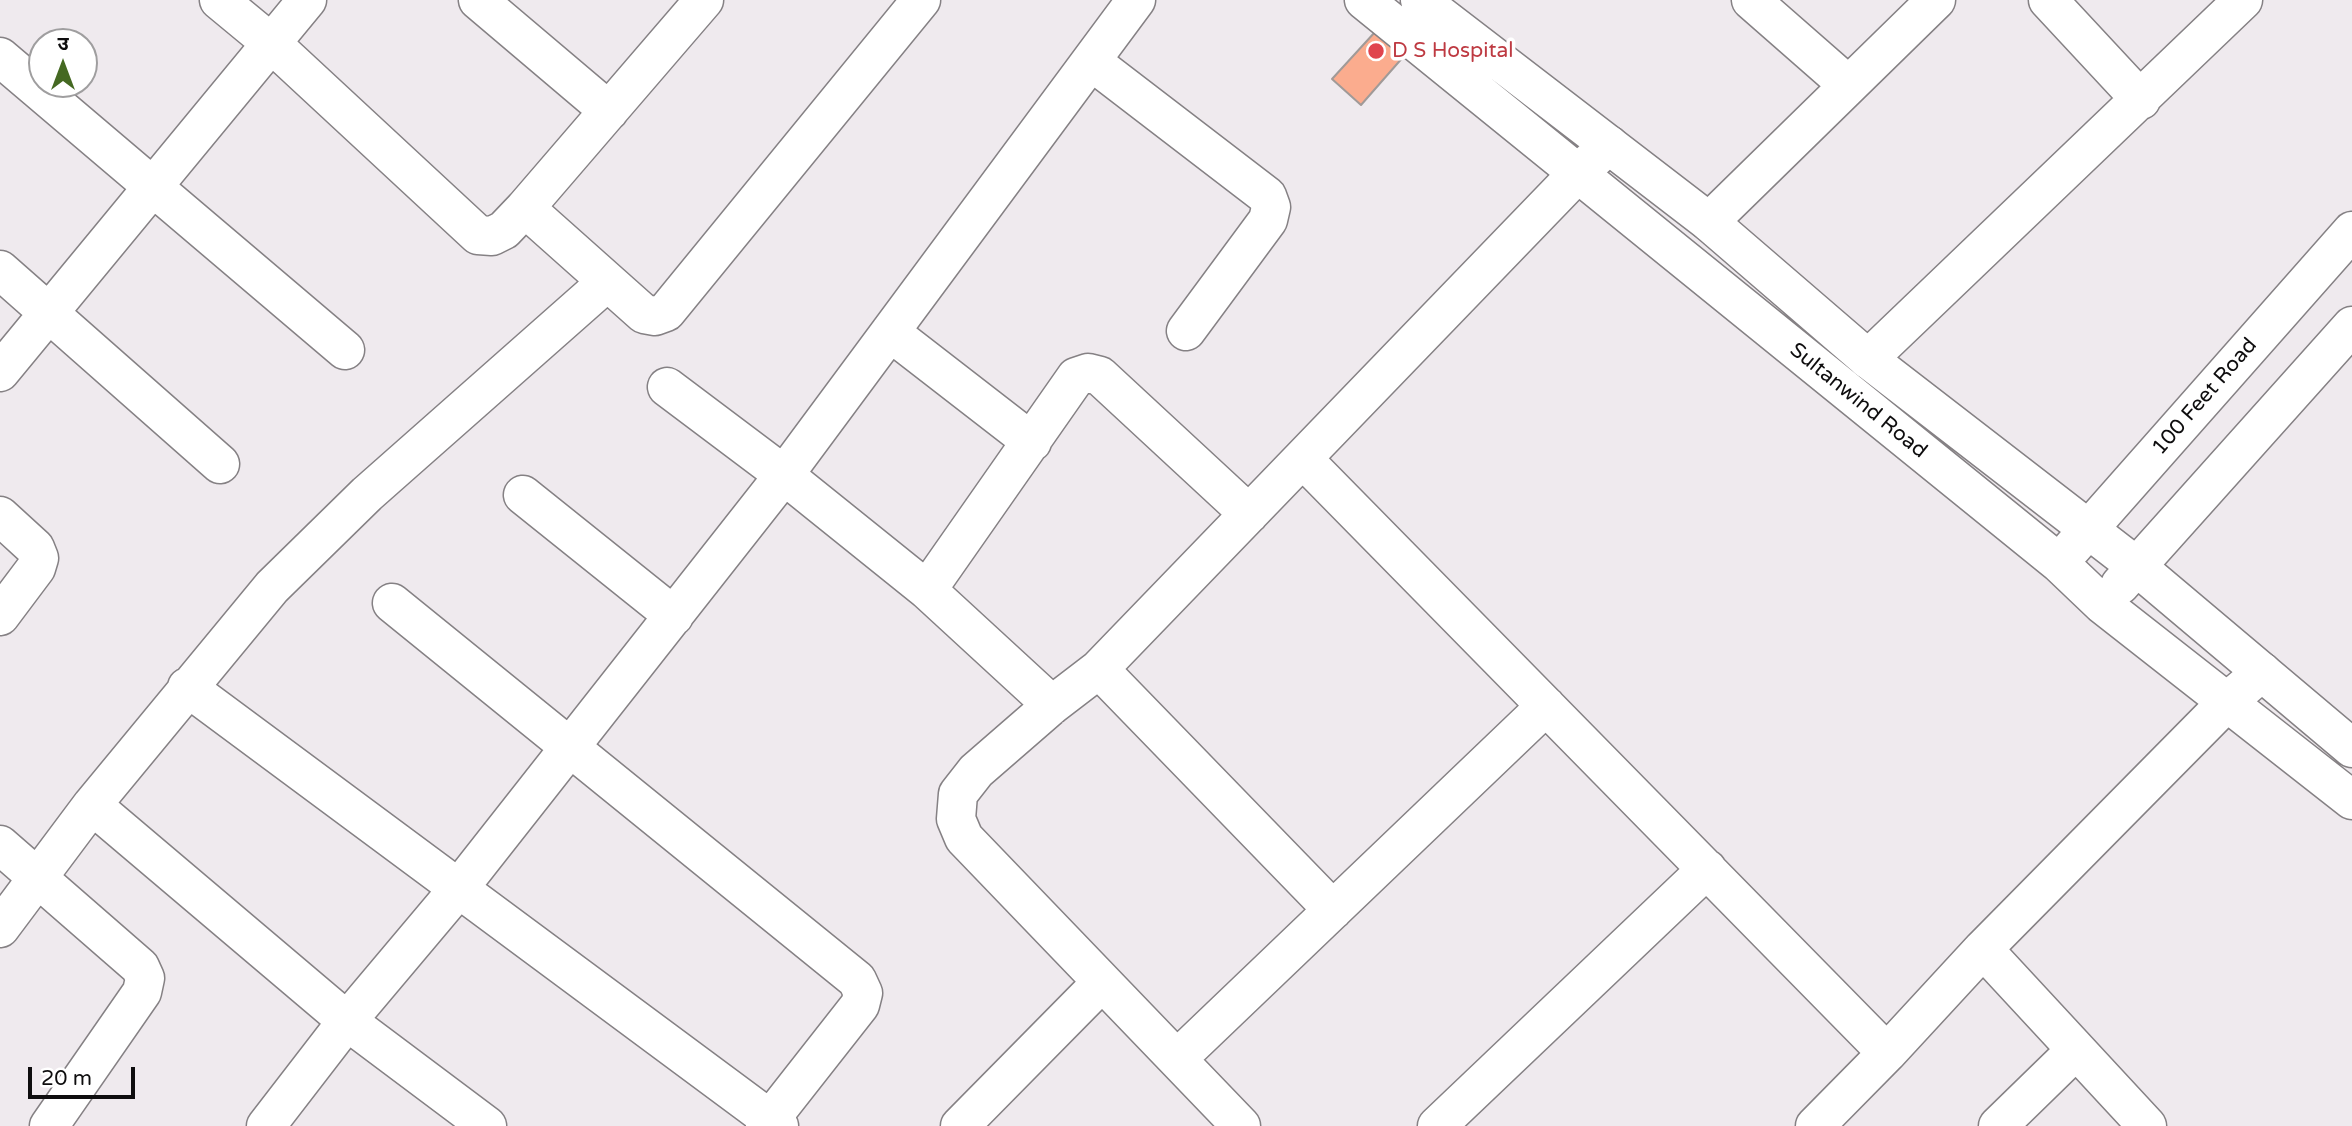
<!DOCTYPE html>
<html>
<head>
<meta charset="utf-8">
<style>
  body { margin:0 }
  #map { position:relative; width:2352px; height:1126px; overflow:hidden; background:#efeaee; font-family:"Varela Round","Noto Sans Devanagari",sans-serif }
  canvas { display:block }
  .north { position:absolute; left:28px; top:28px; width:70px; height:70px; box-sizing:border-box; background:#fff; border:2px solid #9f9e9f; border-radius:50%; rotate:0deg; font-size:19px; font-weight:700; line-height:28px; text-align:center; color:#0e0d0e }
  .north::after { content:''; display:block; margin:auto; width:24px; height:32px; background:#456922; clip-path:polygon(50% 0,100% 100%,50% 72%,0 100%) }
  .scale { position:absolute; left:28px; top:1067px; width:107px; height:32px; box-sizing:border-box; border:4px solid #0e0d0e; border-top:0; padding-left:9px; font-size:21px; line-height:24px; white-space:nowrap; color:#0e0d0e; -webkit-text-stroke:5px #fff; paint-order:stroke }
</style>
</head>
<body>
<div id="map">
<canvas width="2352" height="1126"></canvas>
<div class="north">उ</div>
<div class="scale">20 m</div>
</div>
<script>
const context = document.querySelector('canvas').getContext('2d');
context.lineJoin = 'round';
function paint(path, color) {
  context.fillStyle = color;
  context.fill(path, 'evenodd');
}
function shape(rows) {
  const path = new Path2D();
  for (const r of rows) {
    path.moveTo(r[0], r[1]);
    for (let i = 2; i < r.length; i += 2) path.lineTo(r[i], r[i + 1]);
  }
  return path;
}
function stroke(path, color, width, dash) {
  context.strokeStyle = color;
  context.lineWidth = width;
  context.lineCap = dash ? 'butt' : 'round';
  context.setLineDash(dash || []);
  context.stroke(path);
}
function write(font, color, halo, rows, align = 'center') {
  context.font = font + ' "Varela Round",sans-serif';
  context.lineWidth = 7;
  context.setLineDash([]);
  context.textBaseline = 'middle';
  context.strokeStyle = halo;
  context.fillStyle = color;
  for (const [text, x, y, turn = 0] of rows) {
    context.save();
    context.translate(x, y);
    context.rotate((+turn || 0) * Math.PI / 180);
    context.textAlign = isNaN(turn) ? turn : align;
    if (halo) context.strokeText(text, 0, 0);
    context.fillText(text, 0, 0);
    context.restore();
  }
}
const building = shape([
  [1375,32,1404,56,1361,105,1332,79,1375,32]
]);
paint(building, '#fbac8e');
stroke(building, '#a09a98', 2);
const minor = shape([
  [219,0,271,43,478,235,492,236,504,230,525,208],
  [478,0,609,111],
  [704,0,525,208,644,314,655,316,666,312,921,0],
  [1751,0,1848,85],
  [2048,0,2141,100],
  [0,57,345,350],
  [1091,61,1267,196,1271,207,1268,220,1186,331],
  [1709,222,1936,0],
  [0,270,220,464],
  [890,332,1032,442],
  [1868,359,2243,0],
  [0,372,307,0],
  [667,387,784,475,1136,0],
  [1303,459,1887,1053],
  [523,495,674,616],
  [0,516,35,548,39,558,36,568,0,616],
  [927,590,1076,377,1088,373,1100,376,1249,514],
  [392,603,857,980,863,993,860,1005,765,1126],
  [1099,669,1333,910],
  [187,687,779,1126],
  [92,805,347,1021,487,1126],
  [0,845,140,967,145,978,142,992,49,1126],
  [0,928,92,805,272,587,367,494,607,282],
  [1983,949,2147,1126],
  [1177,1059,1546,706],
  [266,1126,347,1021,459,888,784,475,927,590,1052,705],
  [960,1126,1102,982],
  [1241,1126,964,838,956,819,958,794,976,771,1052,705,1099,669,1577,174,1609,145],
  [1437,1126,1707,869],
  [1815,1126,1887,1053,1983,949,2228,701,2262,672],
  [1998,1126,2075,1051]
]);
const major = shape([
  [1364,0,2059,563,2102,604,2352,800],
  [1420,0,1709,222,1868,359,2136,566,2352,748],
  [2072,548,2352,231],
  [2120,585,2352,326]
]);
stroke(minor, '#858184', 41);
stroke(major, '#858184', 41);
stroke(minor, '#fff', 38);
stroke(major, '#fff', 38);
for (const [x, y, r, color] of [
  [1376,51,9,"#e0444e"]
]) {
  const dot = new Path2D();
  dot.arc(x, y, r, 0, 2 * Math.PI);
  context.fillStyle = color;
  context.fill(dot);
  stroke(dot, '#fff', 2.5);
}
write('21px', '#be3a42', '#fff', [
  ["D S Hospital",1392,51]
], 'left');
write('21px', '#0e0d0e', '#fff', [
  ["100 Feet Road",2205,397,-49],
  ["Sultanwind Road",1858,401,39]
]);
</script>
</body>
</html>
